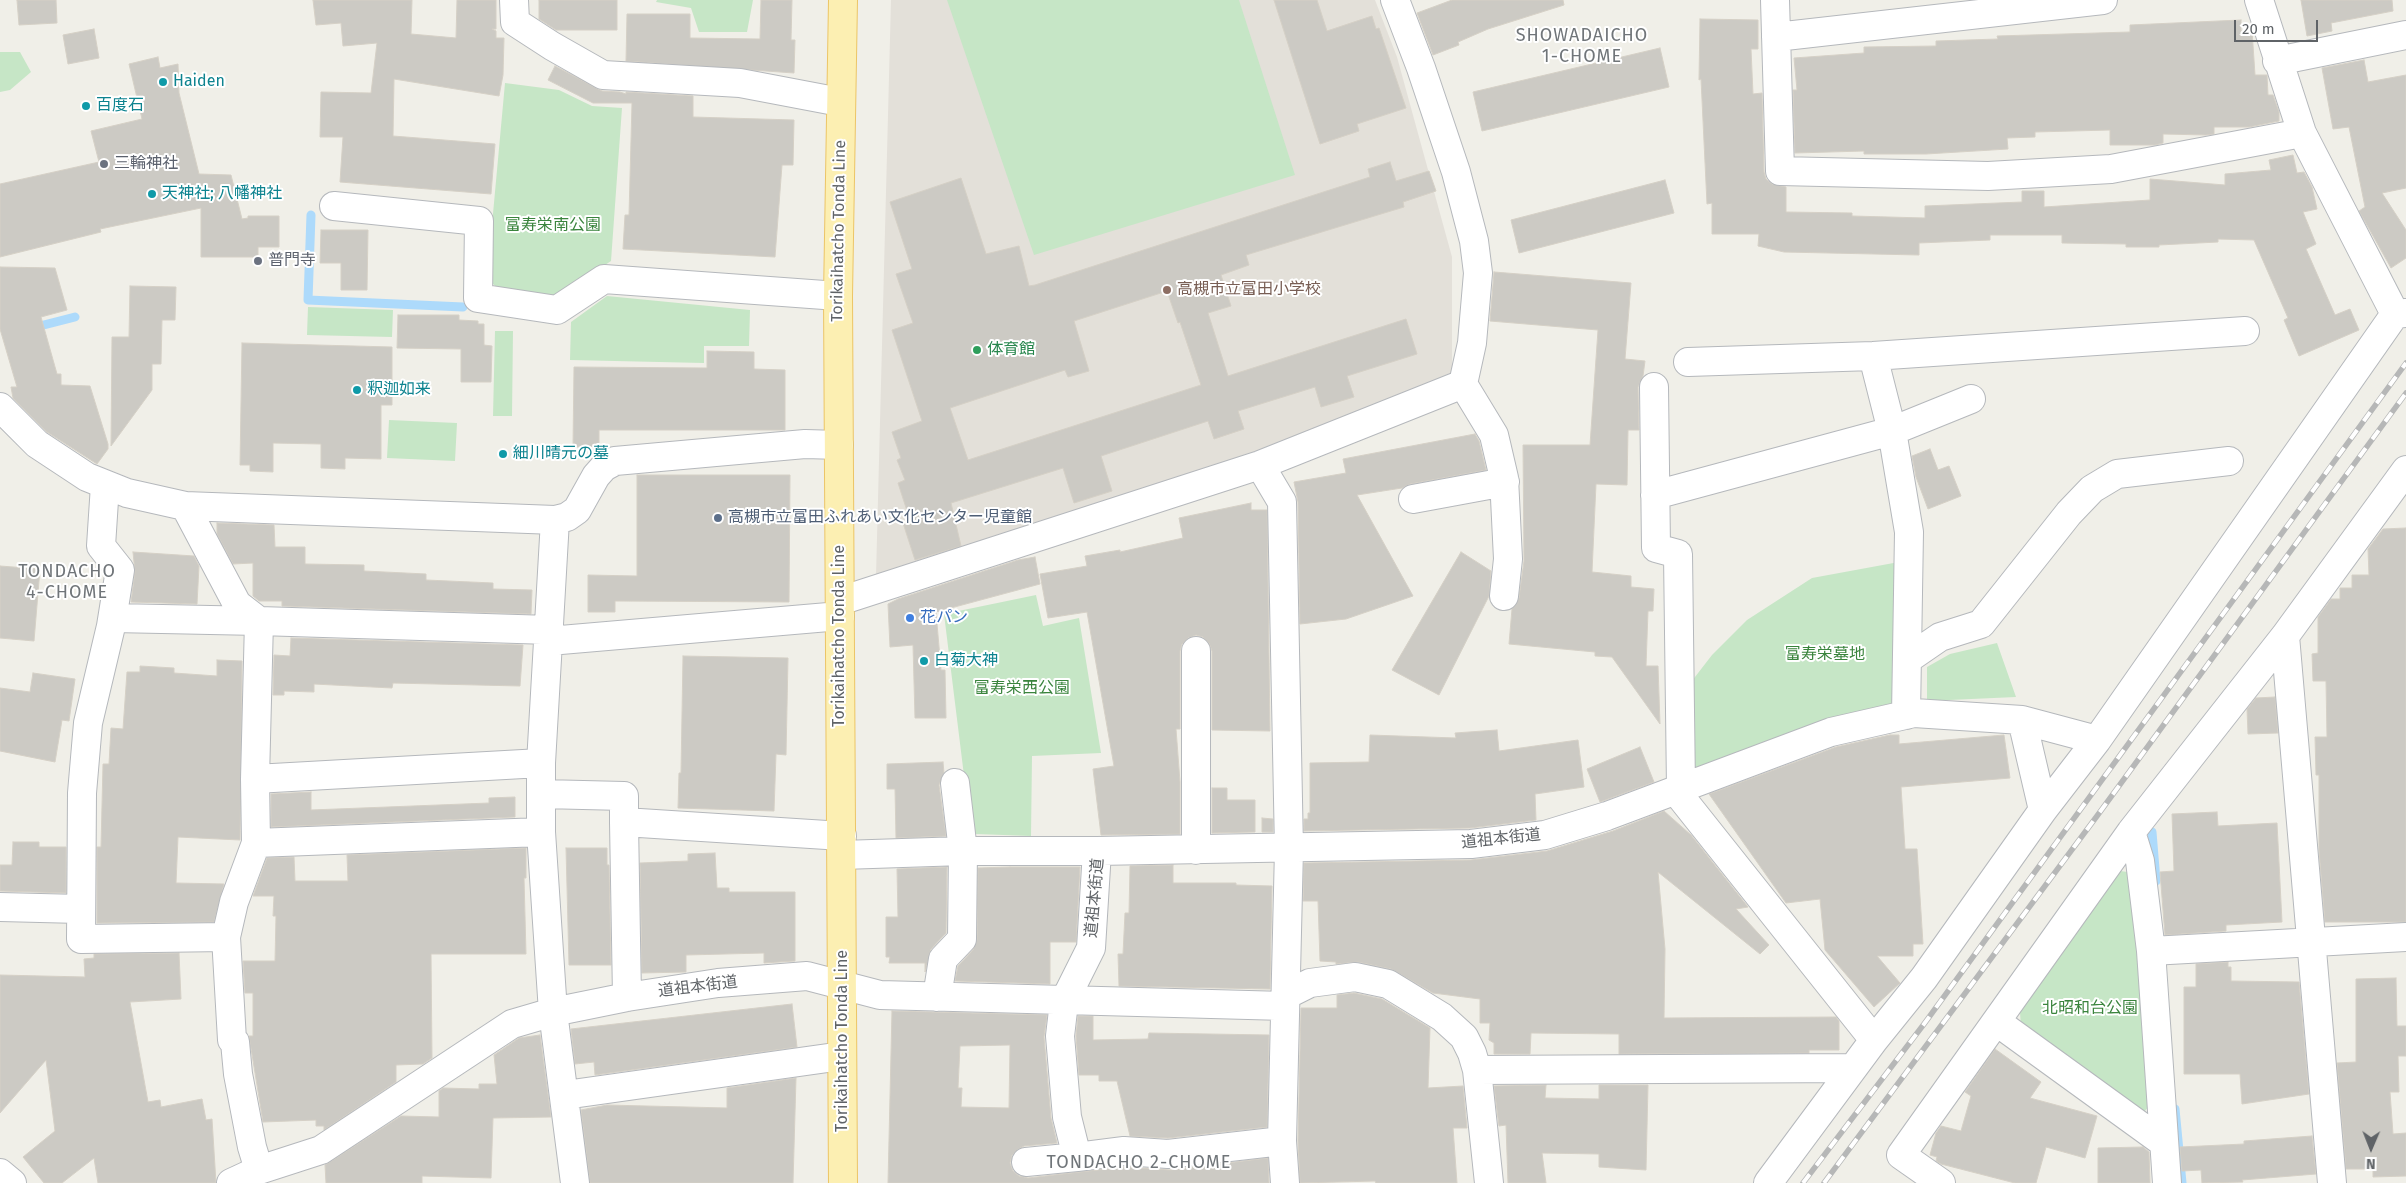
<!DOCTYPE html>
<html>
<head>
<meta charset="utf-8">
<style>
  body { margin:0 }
  #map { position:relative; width:2406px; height:1183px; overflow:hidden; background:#f0efe8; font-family:"Fira Sans",sans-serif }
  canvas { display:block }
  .north { position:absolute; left:2346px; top:1123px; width:50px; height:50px; -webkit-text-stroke:4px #fff; paint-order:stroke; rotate:181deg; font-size:14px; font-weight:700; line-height:20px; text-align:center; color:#5f6367 }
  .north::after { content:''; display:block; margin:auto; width:18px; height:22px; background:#5f6367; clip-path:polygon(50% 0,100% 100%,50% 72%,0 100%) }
  .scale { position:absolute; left:2234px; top:20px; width:84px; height:22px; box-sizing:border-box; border:2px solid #5f6367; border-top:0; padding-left:6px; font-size:15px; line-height:18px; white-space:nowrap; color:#5f6367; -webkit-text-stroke:4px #fff; paint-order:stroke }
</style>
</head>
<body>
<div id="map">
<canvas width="2406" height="1183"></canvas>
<div class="north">N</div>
<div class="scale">20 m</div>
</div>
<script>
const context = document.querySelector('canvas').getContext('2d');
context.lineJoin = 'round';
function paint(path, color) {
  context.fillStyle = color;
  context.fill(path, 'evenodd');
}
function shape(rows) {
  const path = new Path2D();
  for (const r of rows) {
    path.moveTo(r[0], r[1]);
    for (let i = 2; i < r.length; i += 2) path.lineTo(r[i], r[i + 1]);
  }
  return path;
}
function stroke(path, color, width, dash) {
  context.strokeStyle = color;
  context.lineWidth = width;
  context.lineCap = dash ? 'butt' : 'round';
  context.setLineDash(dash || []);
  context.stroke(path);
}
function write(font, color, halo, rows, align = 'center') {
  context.font = font + ' "Fira Sans","Noto Sans JP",sans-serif';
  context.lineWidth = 4;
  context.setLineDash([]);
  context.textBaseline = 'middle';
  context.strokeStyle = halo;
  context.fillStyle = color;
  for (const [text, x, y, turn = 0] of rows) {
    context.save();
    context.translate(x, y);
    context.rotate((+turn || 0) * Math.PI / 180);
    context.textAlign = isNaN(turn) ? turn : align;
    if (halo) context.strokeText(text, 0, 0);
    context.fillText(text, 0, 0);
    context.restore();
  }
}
paint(shape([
  [891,0,1375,0,1397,57,1452,257,1452,377,1273,451,876,576]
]), '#e3e0d9');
paint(shape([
  [657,0,753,0,747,32,699,32,691,8,656,2],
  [947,0,1239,0,1295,175,1034,255],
  [0,52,20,52,31,72,10,90,0,92],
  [505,83,559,90,592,106,622,108,611,261,554,299,499,289,487,279],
  [607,296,750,310,749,346,704,346,704,363,570,360,571,322],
  [308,307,393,310,392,337,307,335],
  [495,331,513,331,512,416,493,416],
  [389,420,457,423,455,461,387,458],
  [1899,562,1901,705,1692,777,1688,686,1712,655,1747,620,1812,578],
  [1036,595,1043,626,1079,618,1101,753,1032,756,1031,836,976,834,970,824,944,614],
  [1997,643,2016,697,1927,701,1927,667,1950,654],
  [2120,871,2135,873,2152,1103,2144,1112,2021,1027,2020,1012]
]), '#c6e6c6');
stroke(shape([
  [311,215,308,300,463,307],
  [32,328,75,317],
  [2152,832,2156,881],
  [2175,1109,2182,1183]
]), '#addafb', 9);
const building = shape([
  [17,0,56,0,57,23,19,25,17,0],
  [313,0,412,0,411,34,456,38,457,0,496,0,496,29,492,29,496,31,496,38,504,38,503,75,499,96,394,79,393,136,495,144,491,194,340,182,343,137,320,137,321,92,371,93,377,43,343,46,341,23,316,25,313,0],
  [539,0,617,0,617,30,556,30,539,19,539,0],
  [761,0,792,0,791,40,795,40,794,73,626,61,627,14,690,14,690,38,760,39,761,0],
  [1274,0,1317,0,1327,31,1372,16,1376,29,1379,28,1406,108,1357,124,1359,131,1320,144,1274,0],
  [1452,0,1563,0,1564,5,1488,29,1458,42,1459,45,1433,55,1417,13,1452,0],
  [2301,0,2392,0,2393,11,2331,23,2332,31,2307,36,2301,0],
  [1700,19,1758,20,1758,49,1751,49,1753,94,1762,93,1764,172,1766,179,1772,184,1786,187,1786,212,1852,213,1852,216,1925,218,1925,206,2022,202,2022,191,2044,191,2044,207,2150,200,2150,179,2225,185,2225,174,2271,170,2269,160,2293,155,2297,173,2304,172,2312,187,2317,209,2303,212,2316,244,2306,249,2335,315,2350,309,2359,330,2299,356,2284,320,2288,318,2254,240,2218,239,2218,242,2159,245,2159,247,2126,247,2126,244,2062,243,2062,235,1990,235,1990,240,1919,243,1919,255,1784,252,1758,246,1759,234,1712,234,1712,203,1707,204,1701,79,1699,80,1700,19],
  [2241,20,2241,31,2252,30,2255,75,2267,75,2268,95,2273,95,2279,112,2279,121,2249,127,2214,127,2214,134,2206,135,2163,134,2163,143,2155,145,2110,145,2110,130,2035,132,2035,137,2007,138,2008,149,1926,154,1864,154,1864,151,1795,153,1793,90,1797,90,1794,58,1864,53,1864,47,1936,46,1936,41,1998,39,1997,36,2130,32,2130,25,2241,20],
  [94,29,99,58,68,64,63,35,94,29],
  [1660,48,1669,87,1482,131,1473,92,1660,48],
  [158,57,160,68,178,64,179,93,199,174,231,175,242,219,248,218,248,216,279,216,279,247,258,247,258,257,201,257,201,208,100,229,101,232,0,257,0,184,99,162,91,131,142,119,129,64,158,57],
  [2364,60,2368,82,2406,75,2406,188,2382,193,2406,230,2406,258,2391,268,2359,211,2365,207,2349,127,2333,129,2322,68,2364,60],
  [555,66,602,91,620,92,626,94,626,92,693,96,693,117,794,120,793,165,782,165,775,257,623,249,625,215,629,215,632,103,593,103,548,80,555,66],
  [1390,162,1396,181,1429,171,1436,191,1403,202,1404,207,1246,255,1249,265,1221,275,1231,306,1208,313,1228,376,1406,319,1417,354,1347,376,1354,397,1321,407,1315,387,1238,411,1244,429,1214,439,1208,421,1101,456,1112,491,1074,503,1063,468,951,503,961,546,915,560,903,523,910,520,898,483,905,480,897,460,901,458,892,432,922,421,892,330,913,323,896,274,912,269,890,202,961,178,986,254,1019,246,1029,286,1035,285,1370,177,1368,169,1390,162],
  [1167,291,1178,323,1180,322,1201,385,968,460,950,408,1065,370,1068,377,1089,371,1074,321,1167,291],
  [1665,180,1674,213,1519,253,1511,220,1665,180],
  [321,230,368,230,367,290,341,290,341,263,320,263,321,230],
  [0,267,55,268,67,310,41,317,57,374,61,374,61,385,90,386,108,444,108,449,97,464,47,432,13,398,11,387,17,387,0,329,0,267],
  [1494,272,1631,283,1625,359,1645,361,1643,376,1638,387,1639,430,1628,430,1627,485,1596,484,1592,572,1631,576,1631,587,1654,589,1653,611,1648,611,1646,666,1658,666,1660,724,1612,657,1595,656,1595,652,1509,644,1512,609,1519,598,1524,561,1523,445,1590,445,1598,330,1490,321,1494,272],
  [130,286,176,287,175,320,162,320,161,364,152,364,152,390,111,446,112,337,129,337,130,286],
  [398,315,459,315,459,320,478,321,478,324,484,324,484,345,492,346,491,382,461,382,461,349,397,348,398,315],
  [242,343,392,347,392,405,381,405,381,459,345,458,345,469,321,468,321,444,273,443,273,472,250,471,250,465,240,465,242,343],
  [707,351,754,352,754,369,785,370,785,430,599,430,599,447,573,447,574,367,707,368,707,351],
  [1475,434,1479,441,1486,470,1410,484,1402,488,1357,495,1413,596,1346,619,1300,624,1298,502,1294,482,1346,473,1343,459,1475,434],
  [1930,449,1938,470,1949,466,1961,496,1928,509,1916,477,1912,456,1930,449],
  [637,475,790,475,789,602,615,601,615,612,588,612,588,575,637,576,637,475],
  [1251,503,1251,510,1267,510,1270,731,1212,730,1212,651,1209,643,1203,637,1196,635,1188,638,1182,644,1180,651,1180,729,1176,729,1180,782,1180,834,1101,835,1093,769,1114,766,1087,612,1048,618,1040,574,1087,566,1085,556,1120,550,1120,552,1183,538,1179,518,1251,503],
  [217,523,274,525,275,547,305,547,305,564,364,565,364,571,426,574,426,580,493,583,493,589,532,590,531,614,282,606,282,601,259,601,253,596,253,563,233,564,217,534,217,523],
  [2406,528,2406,922,2325,922,2319,850,2319,775,2316,775,2315,737,2327,737,2326,681,2313,681,2312,654,2318,653,2318,617,2331,599,2340,599,2340,588,2352,588,2352,575,2369,575,2368,549,2383,529,2406,528],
  [133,552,194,556,199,566,197,604,131,602,135,572,133,552],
  [1461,552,1491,571,1489,596,1439,695,1392,670,1461,552],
  [1035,557,1040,584,936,612,941,670,945,670,946,718,915,718,913,645,890,647,888,604,898,599,1018,560,1035,557],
  [0,566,40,569,34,641,0,638,0,566],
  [291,638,523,645,520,686,393,683,392,688,314,684,314,692,284,691,284,695,273,695,274,655,290,656,291,638],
  [683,656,788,658,786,755,776,754,774,811,678,808,679,773,681,773,683,656],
  [217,660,242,661,240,840,178,837,176,883,224,884,214,922,97,923,97,847,101,847,103,764,109,764,111,728,123,729,127,672,140,672,140,666,174,668,174,673,217,676,217,660],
  [33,673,75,679,69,721,62,720,55,762,0,751,0,688,30,692,33,673],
  [2275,697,2278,733,2248,734,2247,709,2256,698,2275,697],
  [1497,730,1499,751,1578,740,1584,787,1535,794,1536,820,1470,828,1304,831,1304,819,1308,819,1308,813,1310,813,1310,763,1369,762,1370,735,1456,738,1455,733,1497,730],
  [1890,735,1899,735,1899,744,2004,735,2010,778,1901,787,1905,849,1917,849,1923,944,1913,944,1913,956,1877,956,1900,983,1874,1007,1825,950,1820,899,1786,903,1709,794,1836,747,1890,735],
  [1640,747,1654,782,1600,802,1587,769,1640,747],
  [943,762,944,773,939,785,946,836,896,838,895,789,887,789,887,764,943,762],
  [1212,788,1227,788,1227,800,1255,800,1255,832,1212,833,1212,788],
  [311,792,311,810,489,803,489,798,515,797,515,817,271,827,271,794,311,792],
  [1664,811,1691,835,1748,907,1736,909,1769,945,1760,954,1658,872,1665,949,1664,1018,1836,1017,1839,1021,1839,1050,1809,1050,1809,1053,1619,1054,1619,1034,1531,1033,1530,1054,1494,1054,1494,1043,1489,1040,1490,1023,1480,1023,1480,999,1433,993,1391,969,1358,962,1336,964,1336,962,1320,961,1318,901,1303,901,1304,863,1471,860,1547,851,1613,831,1664,811],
  [2217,812,2218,826,2277,823,2282,922,2226,925,2226,931,2165,935,2160,872,2174,871,2172,814,2217,812],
  [1262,818,1273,819,1273,832,1262,832,1262,818],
  [13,842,39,842,39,847,66,847,66,893,0,891,0,865,12,865,13,842],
  [526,848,526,878,524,878,526,954,431,954,432,1058,423,1064,396,1065,396,1082,324,1130,324,1126,316,1126,316,1120,263,1122,249,1036,253,1036,253,993,245,993,243,961,275,961,276,916,273,916,274,896,253,896,267,858,294,857,295,881,348,881,347,855,526,848],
  [566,848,607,848,607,865,609,865,611,965,569,965,566,848],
  [715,853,717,888,729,888,729,892,795,892,795,961,764,963,764,953,686,955,686,972,642,973,640,863,688,861,688,854,715,853],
  [1173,865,1173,883,1236,883,1236,885,1272,886,1270,989,1119,986,1118,954,1123,954,1125,913,1129,913,1130,866,1173,865],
  [947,867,946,933,931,949,925,972,925,963,889,963,890,957,886,957,886,917,898,917,897,869,947,867],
  [1010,867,1080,867,1076,942,1050,942,1050,984,955,981,958,966,973,950,977,940,978,868,1010,867],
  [179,953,181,999,130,1002,148,1102,160,1100,161,1107,202,1099,206,1120,212,1119,216,1183,98,1183,94,1158,62,1183,44,1183,23,1157,55,1131,46,1060,0,1113,0,975,85,977,84,959,94,958,94,954,179,953],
  [2228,962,2228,967,2231,967,2231,981,2299,982,2309,1094,2242,1104,2240,1074,2184,1074,2184,987,2196,987,2196,964,2228,962],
  [2396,978,2397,1026,2406,1026,2406,1056,2398,1056,2399,1092,2390,1092,2393,1134,2406,1133,2406,1176,2373,1177,2373,1169,2346,1169,2337,1063,2356,1062,2356,979,2396,978],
  [1354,993,1382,999,1430,1028,1428,1088,1463,1086,1467,1128,1453,1128,1457,1183,1376,1183,1375,1181,1300,1183,1298,1141,1301,1008,1337,1008,1337,995,1354,993],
  [792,1004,797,1047,595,1075,594,1062,575,1064,571,1029,792,1004],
  [892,1011,1047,1015,1044,1037,1051,1118,1057,1143,1024,1146,1017,1150,1012,1155,1010,1163,1013,1171,1019,1176,1028,1178,1124,1167,1170,1170,1268,1158,1269,1183,888,1183,892,1011],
  [1010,1045,1009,1108,961,1107,962,1088,958,1088,960,1046,1010,1045],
  [1078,1016,1093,1016,1093,1040,1148,1039,1149,1033,1269,1035,1267,1127,1168,1138,1130,1136,1117,1081,1099,1081,1099,1075,1079,1075,1076,1036,1078,1016],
  [540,1035,551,1117,493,1118,491,1178,422,1176,422,1183,326,1183,325,1165,401,1116,439,1117,439,1091,443,1088,479,1089,479,1084,497,1084,494,1055,519,1038,540,1035],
  [1995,1049,2041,1082,2030,1098,2097,1116,2085,1158,2046,1147,2036,1183,2015,1183,1941,1164,1936,1161,1937,1157,1930,1155,1936,1133,1941,1126,1961,1131,1971,1096,1965,1092,1995,1049],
  [796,1078,793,1183,590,1183,581,1110,607,1105,727,1108,727,1088,796,1078],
  [1546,1085,1545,1098,1599,1099,1599,1085,1648,1085,1646,1170,1599,1167,1599,1154,1542,1153,1546,1183,1508,1183,1506,1125,1499,1126,1494,1086,1546,1085],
  [2312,1136,2316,1174,2242,1180,2243,1182,2202,1183,2201,1170,2182,1171,2180,1147,2244,1144,2244,1141,2312,1136],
  [2143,1147,2149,1152,2150,1183,2098,1183,2098,1148,2143,1147]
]);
paint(building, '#cccac4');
stroke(building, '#d5d0c6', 1);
const minor = shape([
  [514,0,515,22,552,46,603,75,740,83,840,102],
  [1775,0,1780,171,1988,176,2111,169,2302,133],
  [2259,0,2302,133,2395,314],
  [1776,37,2103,0],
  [2277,61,2406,35],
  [334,206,479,221,478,298,557,310,604,279,838,296],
  [1873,356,1892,431,1909,532,1906,715],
  [1688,362,1873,356,2245,331],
  [1463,384,1494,435,1504,478,1508,559,1504,596],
  [1654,387,1656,548,1678,554,1681,789],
  [0,407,37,444,87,477,127,493,185,506,555,520,567,517,577,510,596,476,604,467,615,461,805,444,839,445],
  [1260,465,1282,502,1289,849,1282,1141,1285,1183],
  [105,485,101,546,120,570,111,626,88,723,82,793,81,939,226,937],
  [1655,495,1892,431,1971,399],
  [1413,499,1505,482],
  [185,506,237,604,259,621,550,630],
  [555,520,541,763,541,832,553,1012,575,1183],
  [840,601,1260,465,1463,384,1472,343,1478,273,1474,241,1456,172,1421,68,1395,0],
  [113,618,259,621,255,779,256,843,234,902,226,937,232,1040,235,1042,238,1074,252,1147,259,1170],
  [2285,636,2332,1183],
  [549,641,840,616],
  [1196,651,1196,850],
  [1908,659,1940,637,1981,624,2069,513,2092,489,2117,474,2229,461],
  [2022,720,2043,810],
  [255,779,541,763],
  [1676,791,1874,1040],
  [542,794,624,796,624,822,842,836],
  [624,822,627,997],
  [256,843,541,832],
  [842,855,963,851,1097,851],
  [0,907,80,909],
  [2151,951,2406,937],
  [1286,995,1310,983,1355,977,1388,984,1442,1017,1464,1037,1472,1053,1477,1070,1489,1183],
  [937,997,943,959,962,939,963,851,955,783],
  [1997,1022,2164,1143],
  [1477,1070,1853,1068],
  [565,1095,842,1056],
  [1282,1141,1168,1154,1124,1151,1077,1157,1067,1117,1060,1036,1064,1002,1091,948,1097,851,1471,844,1545,835,1607,816,1831,732,1914,713,2022,720,2097,740],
  [1026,1162,1077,1157],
  [0,1173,12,1183],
  [231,1183,259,1170,321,1150,512,1024,553,1012,627,997,718,983,807,976,880,995,1285,1006],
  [1768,1183,1874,1040,1924,978,2043,810,2097,740,2395,314,2406,313],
  [1941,1183,1901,1155,2131,832],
  [2167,1183,2151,951,2140,861,2131,832,2285,636,2406,470]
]);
const major = shape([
  [843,1183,838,296,843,0]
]);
stroke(minor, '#b5b8bc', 30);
stroke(major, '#ecc566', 30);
stroke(minor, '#fff', 28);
stroke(major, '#fcefb2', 28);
const rail = shape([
  [1803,1183,1924,1024,2406,363],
  [1824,1183,2097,816,2406,393]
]);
stroke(rail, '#b6b7b7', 5.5);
stroke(rail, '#fff', 4, [11]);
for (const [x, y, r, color] of [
  [163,82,5,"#0f9aa8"],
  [86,106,5,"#0f9aa8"],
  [104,164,5,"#6b7280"],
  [152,194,5,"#0f9aa8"],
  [258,261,5,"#6b7280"],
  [1167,290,5,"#8d6e63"],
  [977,350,5,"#2e9e5b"],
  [357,390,5,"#0f9aa8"],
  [503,454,5,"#0f9aa8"],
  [718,518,5,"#5c6f8a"],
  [910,618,5,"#3f7fe0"],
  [924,661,5,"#0f9aa8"]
]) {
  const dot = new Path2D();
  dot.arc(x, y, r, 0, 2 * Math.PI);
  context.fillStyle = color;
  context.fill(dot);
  stroke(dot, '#fff', 2);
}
write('16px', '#0d838f', '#fff', [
  ["Haiden",173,82],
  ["百度石",96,106],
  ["天神社; 八幡神社",162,194],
  ["釈迦如来",367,390],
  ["細川晴元の墓",513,454],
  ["白菊大神",934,661]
], 'left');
write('16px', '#5b616d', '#fff', [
  ["三輪神社",114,164],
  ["普門寺",268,261]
], 'left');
write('16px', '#3a843d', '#fff', [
  ["富寿栄南公園",553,226],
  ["富寿栄墓地",1825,655],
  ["富寿栄西公園",1022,689],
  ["北昭和台公園",2090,1009]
]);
write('16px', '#5f6367', '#fff', [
  ["Torikaihatcho Tonda Line",839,231,-89],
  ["Torikaihatcho Tonda Line",840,636,-90],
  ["道祖本街道",1501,839,-6],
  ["道祖本街道",1095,898,-85],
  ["道祖本街道",698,987,-7],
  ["Torikaihatcho Tonda Line",843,1041,-90]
]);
write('16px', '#785e54', '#fff', [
  ["高槻市立富田小学校",1177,290]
], 'left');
write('16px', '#27864d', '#fff', [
  ["体育館",987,350]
], 'left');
write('16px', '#4e5e75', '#fff', [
  ["高槻市立富田ふれあい文化センター児童館",728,518]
], 'left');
write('16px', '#366cbe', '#fff', [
  ["花パン",920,618]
], 'left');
context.letterSpacing = '1px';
write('18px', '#707579', '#fff', [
  ["SHOWADAICHO",1582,36],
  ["1-CHOME",1582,57],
  ["TONDACHO",67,572],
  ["4-CHOME",67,593],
  ["TONDACHO 2-CHOME",1139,1163]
]);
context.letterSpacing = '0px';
</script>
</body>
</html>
